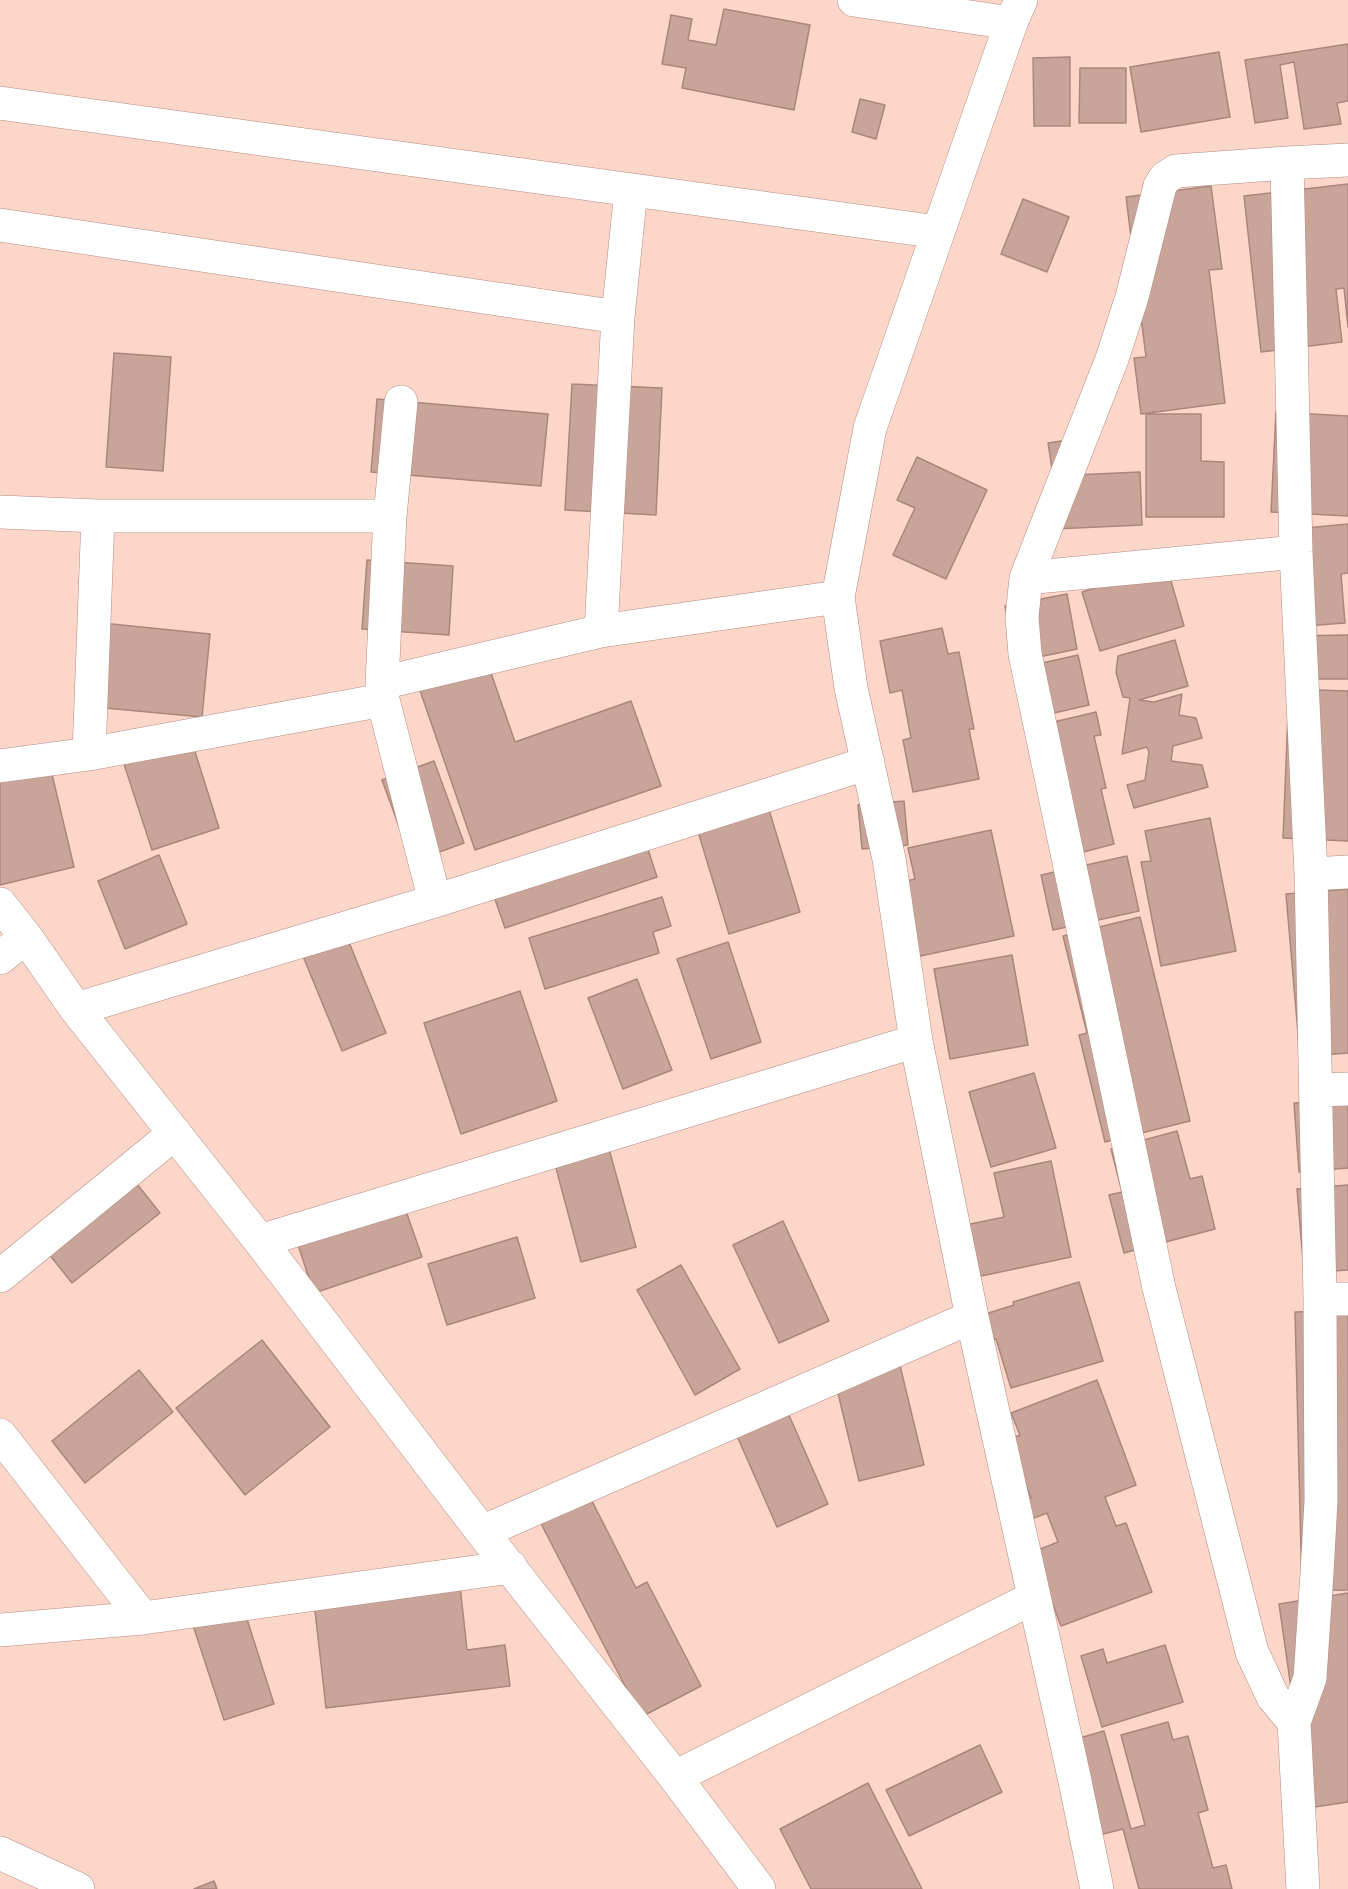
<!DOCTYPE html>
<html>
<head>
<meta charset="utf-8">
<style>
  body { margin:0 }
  canvas { display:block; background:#fdd6ca }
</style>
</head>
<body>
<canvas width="1348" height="1889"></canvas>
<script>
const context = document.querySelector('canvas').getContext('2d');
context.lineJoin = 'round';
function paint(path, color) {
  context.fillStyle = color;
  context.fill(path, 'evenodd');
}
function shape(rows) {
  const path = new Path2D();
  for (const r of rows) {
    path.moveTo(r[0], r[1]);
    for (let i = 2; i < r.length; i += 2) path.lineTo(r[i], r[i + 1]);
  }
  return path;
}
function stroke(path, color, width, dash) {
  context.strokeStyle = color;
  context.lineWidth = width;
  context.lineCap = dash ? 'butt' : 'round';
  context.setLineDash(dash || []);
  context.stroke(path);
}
const building = shape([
  [724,9,810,25,794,110,682,88,686,68,662,64,671,15,692,19,688,40,716,45,724,9],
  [1348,44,1348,101,1337,103,1341,124,1304,129,1294,62,1280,65,1288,118,1255,123,1245,60,1348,44],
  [1219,52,1230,117,1141,132,1130,67,1219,52],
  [1070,57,1070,126,1034,126,1033,58,1070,57],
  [1080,68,1126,68,1126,123,1079,123,1080,68],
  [860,99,885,105,876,139,852,132,860,99],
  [1348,184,1348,327,1344,288,1336,289,1342,342,1261,352,1244,196,1348,184],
  [1211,186,1222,269,1209,270,1225,403,1141,414,1134,358,1146,357,1126,197,1211,186],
  [1023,199,1069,217,1047,272,1001,254,1023,199],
  [114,353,171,357,163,471,106,467,114,353],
  [572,384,662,388,656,515,565,510,572,384],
  [377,399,548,414,541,486,371,472,377,399],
  [1276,412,1348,416,1348,516,1271,512,1276,412],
  [1146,414,1201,414,1201,461,1224,462,1224,517,1146,517,1146,414],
  [1081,438,1052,469,1048,443,1081,438],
  [917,457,987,490,946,579,893,555,915,508,897,500,917,457],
  [1140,472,1142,525,1054,529,1051,476,1140,472],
  [1348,524,1348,573,1341,574,1345,623,1292,627,1284,530,1348,524],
  [367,560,453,566,449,635,362,629,367,560],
  [1167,567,1184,626,1100,651,1082,592,1167,567],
  [1067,594,1077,649,1015,662,1005,606,1067,594],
  [102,623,210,634,202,717,94,707,102,623],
  [942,628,948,654,959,652,974,729,969,729,979,779,913,792,903,740,911,738,902,690,890,693,880,641,942,628],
  [1348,635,1348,679,1291,679,1291,636,1348,635],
  [1175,640,1188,686,1139,700,1154,702,1182,694,1179,715,1196,718,1202,738,1173,746,1171,761,1202,765,1208,787,1134,808,1127,785,1145,780,1149,752,1147,747,1122,754,1130,698,1123,697,1116,672,1118,656,1175,640],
  [484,653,515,742,631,701,661,786,475,850,415,676,484,653],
  [1078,655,1089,705,1032,718,1020,668,1078,655],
  [1289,689,1348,691,1348,841,1283,838,1289,689],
  [1096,712,1101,735,1094,736,1106,788,1101,789,1114,844,1068,856,1037,726,1096,712],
  [191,739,219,828,152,850,123,761,191,739],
  [434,761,464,843,412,862,382,780,434,761],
  [51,770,74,867,0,885,0,777,51,770],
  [904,801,908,845,862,849,858,805,904,801],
  [767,803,800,912,729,934,696,825,767,803],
  [1210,818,1236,951,1161,966,1141,862,1151,861,1145,831,1210,818],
  [991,830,1014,936,897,961,881,886,915,879,908,848,991,830],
  [642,831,657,877,505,928,489,882,642,831],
  [159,855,187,924,125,949,98,881,159,855],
  [1127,856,1139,911,1053,930,1041,875,1127,856],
  [1348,889,1348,1053,1300,1057,1286,894,1348,889],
  [662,897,671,926,653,932,659,953,545,989,529,938,662,897],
  [1140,917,1190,1121,1105,1142,1079,1035,1087,1033,1063,936,1140,917],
  [344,930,386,1033,342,1051,300,949,344,930],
  [728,942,761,1042,711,1059,677,959,728,942],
  [1012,955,1028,1045,950,1059,934,969,1012,955],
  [637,979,672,1070,623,1089,588,998,637,979],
  [520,991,557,1101,461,1134,424,1023,520,991],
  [1034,1073,1056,1148,991,1167,969,1092,1034,1073],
  [1348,1099,1348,1168,1299,1172,1294,1103,1348,1099],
  [1177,1131,1190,1179,1202,1176,1215,1229,1124,1253,1109,1195,1122,1192,1111,1149,1177,1131],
  [606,1138,636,1247,581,1262,552,1153,606,1138],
  [1051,1161,1071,1257,972,1278,961,1226,1004,1217,994,1173,1051,1161],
  [125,1169,160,1213,72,1283,37,1239,125,1169],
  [1348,1185,1348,1270,1304,1273,1297,1189,1348,1185],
  [398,1188,422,1257,314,1293,291,1224,398,1188],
  [783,1221,829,1321,779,1343,733,1245,783,1221],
  [517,1237,535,1298,447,1325,428,1264,517,1237],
  [681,1265,740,1369,695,1395,637,1290,681,1265],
  [1079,1282,1103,1361,1011,1388,996,1339,987,1341,979,1316,1014,1305,1013,1302,1079,1282],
  [1348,1310,1348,1590,1302,1591,1295,1312,1348,1310],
  [262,1340,330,1427,245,1495,176,1408,262,1340],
  [897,1353,924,1465,859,1481,832,1368,897,1353],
  [139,1370,173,1412,85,1483,52,1441,139,1370],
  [1097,1380,1136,1485,1105,1497,1116,1526,1126,1523,1152,1592,1061,1626,1033,1552,1058,1542,1047,1513,1026,1521,1019,1502,1031,1498,1008,1440,1020,1435,1011,1413,1097,1380],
  [781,1397,828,1504,777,1527,730,1420,781,1397],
  [585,1487,636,1588,647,1582,701,1686,641,1717,535,1512,585,1487],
  [459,1576,467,1650,505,1645,510,1686,326,1708,313,1593,459,1576],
  [1348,1593,1348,1802,1308,1808,1279,1604,1348,1593],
  [239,1594,274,1704,224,1720,188,1610,239,1594],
  [1165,1645,1183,1702,1102,1727,1081,1656,1103,1649,1107,1663,1165,1645],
  [1168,1722,1173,1740,1188,1736,1208,1810,1198,1813,1213,1868,1226,1865,1232,1889,1139,1889,1123,1829,1091,1837,1066,1742,1104,1731,1131,1829,1145,1825,1121,1735,1168,1722],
  [980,1745,1002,1792,909,1836,886,1790,980,1745],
  [868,1783,922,1889,811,1889,780,1829,868,1783],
  [214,1881,217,1889,194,1889,214,1881]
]);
paint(building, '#c9a499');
stroke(building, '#aa867b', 1.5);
const minor = shape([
  [854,0,1011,23],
  [1021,0,1011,23,870,428,838,597,851,688,889,859,916,1041,972,1317,1075,1781,1097,1889],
  [0,103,938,232],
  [1287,163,1176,171,1165,178,1160,186,1132,297,1112,359,1026,578,1022,617,1025,654,1159,1288,1252,1652,1273,1697,1294,1722],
  [0,225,618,317],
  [0,512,98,516,89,754],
  [98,516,390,516],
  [1026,578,1296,552],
  [601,631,618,317,631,190],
  [382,683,390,516,401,402],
  [383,700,435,901],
  [0,766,89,754,383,700,382,683,601,631,838,597],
  [1311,874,1348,872],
  [0,904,26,937,76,1009,260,1241,482,1532,675,1777,759,1889],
  [0,958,26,937],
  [76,1009,435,901,868,763],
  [1317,1090,1348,1089],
  [260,1241,916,1041],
  [0,1276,175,1133],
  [1320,1299,1348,1299],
  [0,1435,143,1618],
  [482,1532,972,1317],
  [0,1630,143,1618,511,1567],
  [675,1777,1033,1598],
  [0,1853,78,1889],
  [1303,1889,1294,1722,1310,1678,1317,1573,1321,1501,1320,1299,1311,874,1296,552,1287,163,1348,160]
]);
stroke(minor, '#b18c82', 34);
stroke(minor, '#fff', 33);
</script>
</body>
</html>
